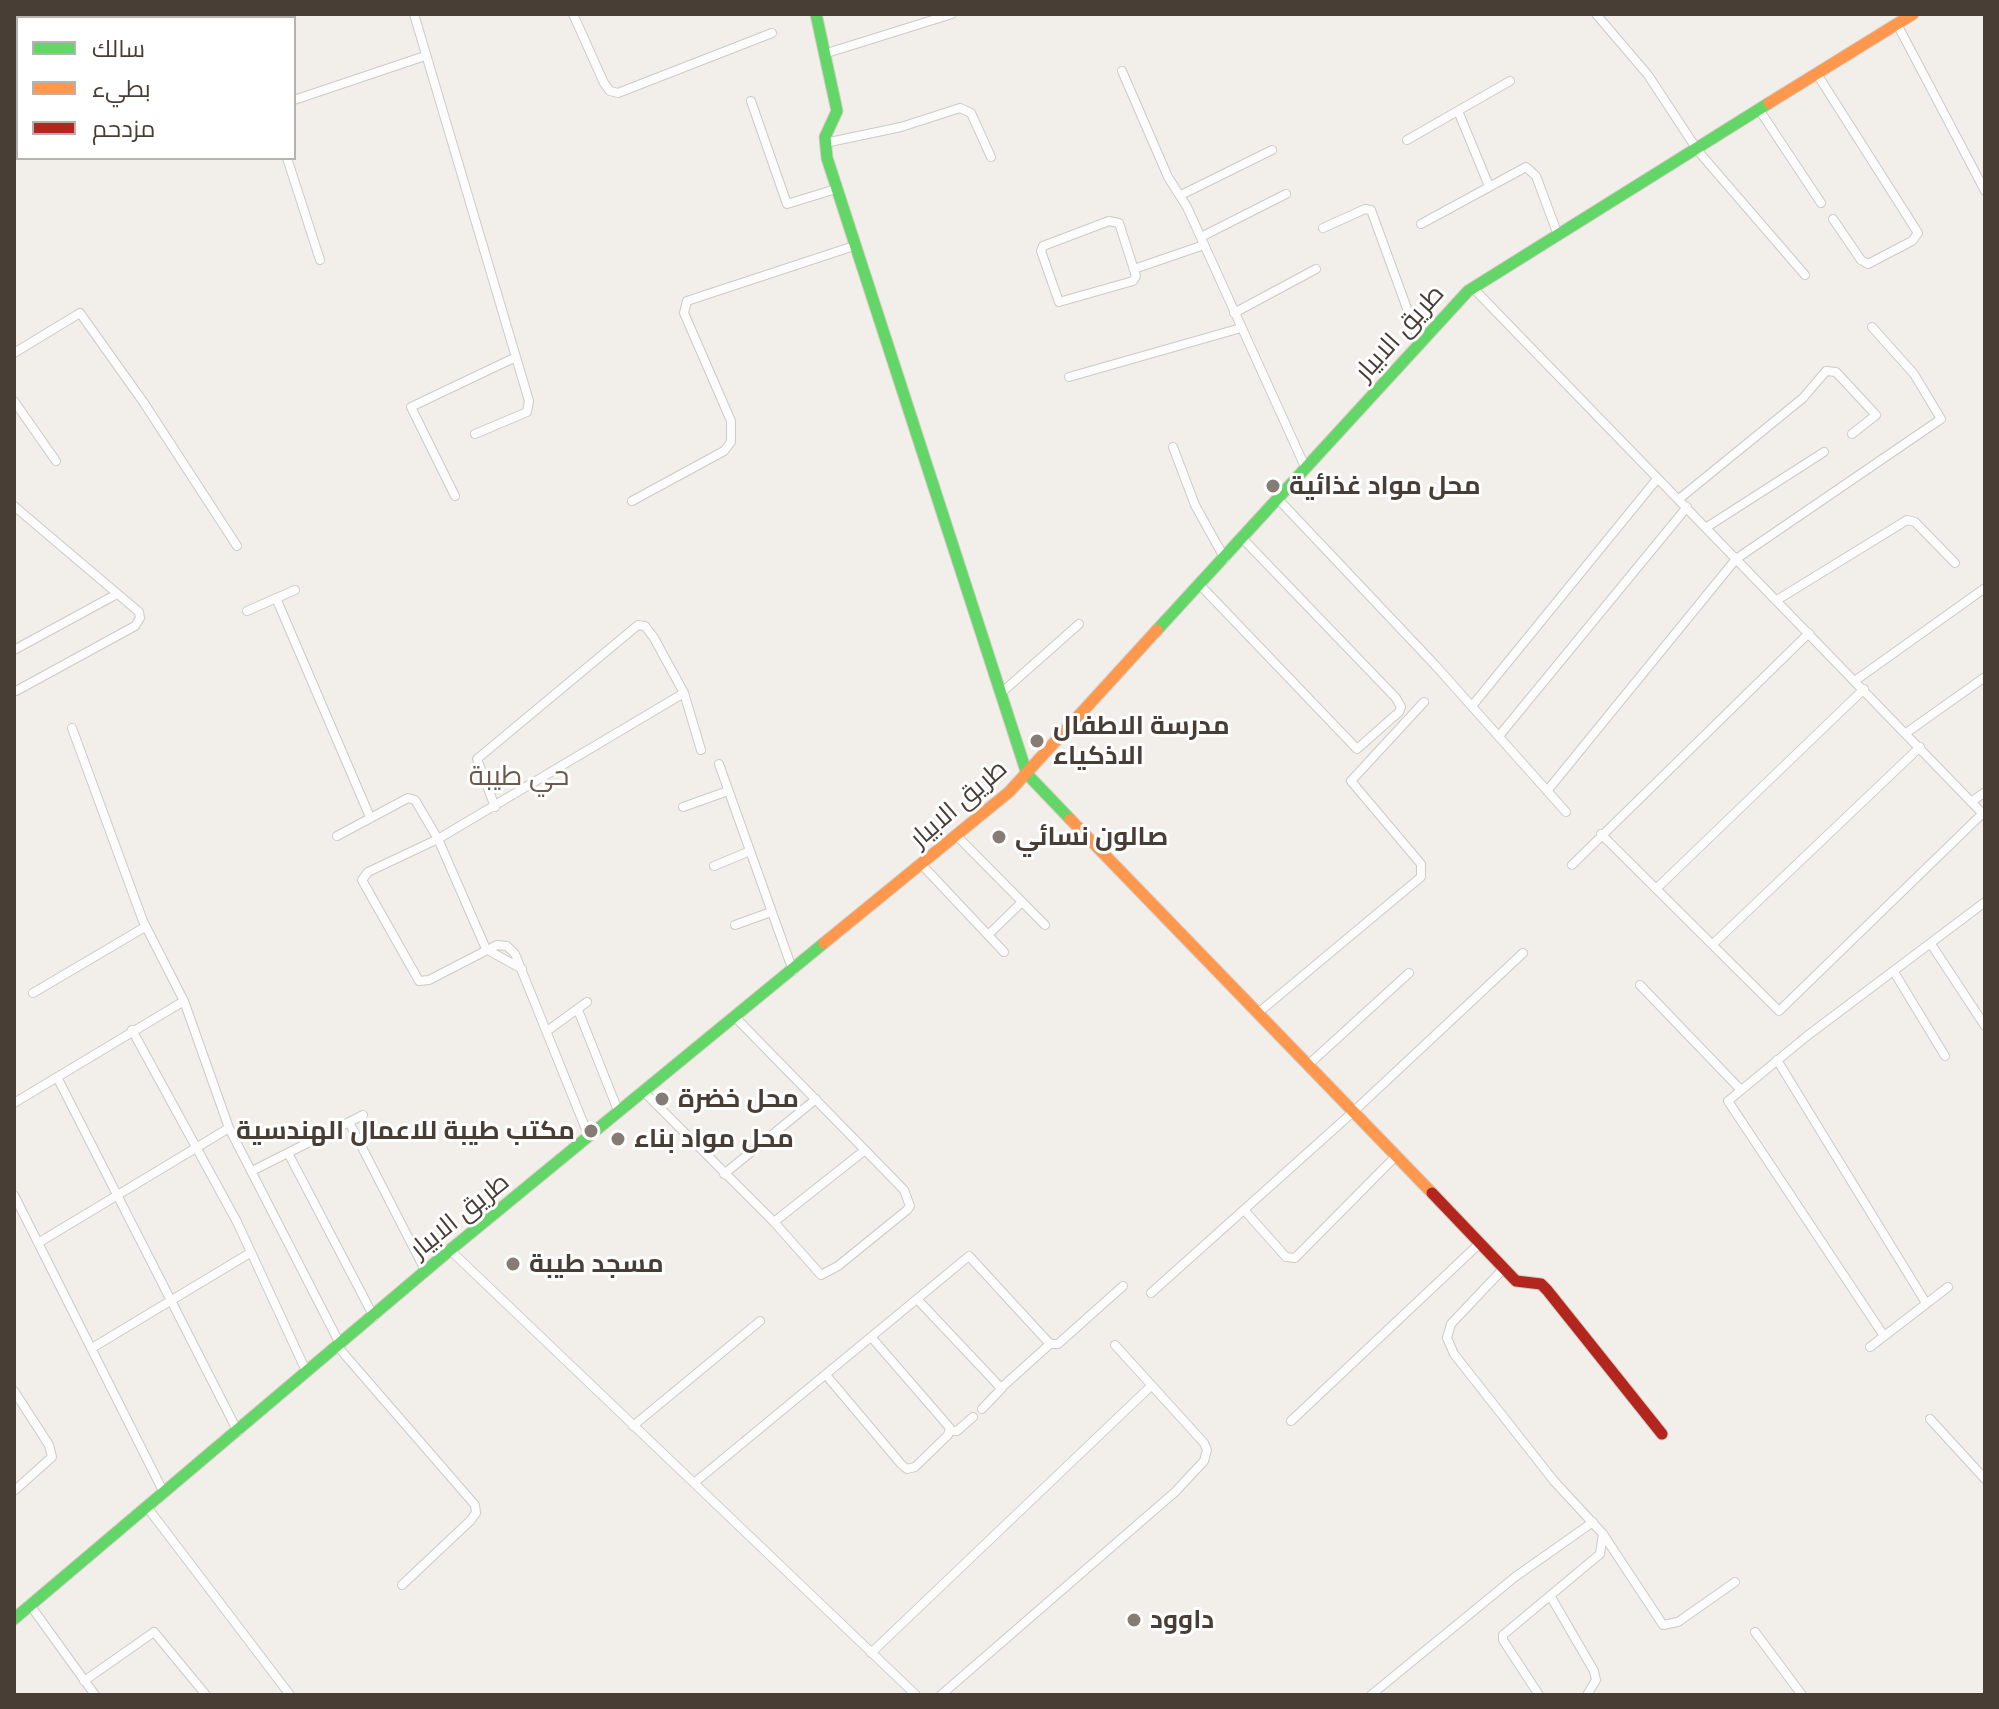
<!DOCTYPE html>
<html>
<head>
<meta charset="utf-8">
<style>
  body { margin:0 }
  #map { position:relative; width:1999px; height:1709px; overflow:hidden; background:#f2eeea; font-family:"IBM Plex Sans",Cairo,sans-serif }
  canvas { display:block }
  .frame { position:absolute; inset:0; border:16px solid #493e36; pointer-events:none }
  .legend { position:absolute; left:16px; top:16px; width:280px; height:144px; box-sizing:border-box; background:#fff; border:2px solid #b6b2af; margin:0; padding:10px 14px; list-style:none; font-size:24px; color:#493e36 }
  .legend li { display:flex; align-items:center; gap:16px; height:40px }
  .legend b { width:40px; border:2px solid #b6b2af }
</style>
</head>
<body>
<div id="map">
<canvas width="1999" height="1709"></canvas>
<div class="frame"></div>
<ul class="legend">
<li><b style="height:10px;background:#63d668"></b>سالك</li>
<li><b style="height:10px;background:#ff974d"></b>بطيء</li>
<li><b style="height:10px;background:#b3261e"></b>مزدحم</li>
</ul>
</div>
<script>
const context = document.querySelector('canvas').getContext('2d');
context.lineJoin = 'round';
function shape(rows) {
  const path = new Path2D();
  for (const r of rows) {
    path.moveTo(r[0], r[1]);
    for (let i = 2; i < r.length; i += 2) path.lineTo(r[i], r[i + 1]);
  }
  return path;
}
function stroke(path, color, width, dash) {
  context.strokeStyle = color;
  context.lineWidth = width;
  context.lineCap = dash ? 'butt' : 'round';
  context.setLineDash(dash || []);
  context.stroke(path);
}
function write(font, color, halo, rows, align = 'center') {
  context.font = font + ' "IBM Plex Sans",Cairo,sans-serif';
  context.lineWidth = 6;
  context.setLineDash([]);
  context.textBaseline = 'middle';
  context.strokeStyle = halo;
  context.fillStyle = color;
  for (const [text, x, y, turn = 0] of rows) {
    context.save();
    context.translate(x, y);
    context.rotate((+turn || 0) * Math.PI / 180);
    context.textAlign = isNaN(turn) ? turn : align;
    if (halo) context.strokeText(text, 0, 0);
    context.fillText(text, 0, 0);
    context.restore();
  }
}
const street = shape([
  [414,14,529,401,527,412,475,434],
  [573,14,604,83,610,91,618,93,772,33],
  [1596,14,1648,75,1698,151,1805,275],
  [1897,24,1985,191],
  [827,53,952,14],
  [1122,71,1168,177,1187,207,1306,469],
  [1817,74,1918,233,1912,241,1868,264,1861,260,1833,219],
  [294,100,425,56],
  [751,101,787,204,836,189],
  [1458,111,1489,186],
  [1760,111,1821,203],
  [1407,140,1510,81],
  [825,143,901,127,960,108,971,113,991,157],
  [287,158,320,260],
  [1181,195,1272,150],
  [1109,221,1119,223,1136,276,1133,281,1059,302,1041,251,1043,246,1109,221],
  [1421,224,1526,167,1536,176,1558,235],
  [1323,228,1365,209,1371,210,1420,344],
  [1201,237,1286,194],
  [1134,269,1204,245],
  [1474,289,1985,816],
  [1234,313,1316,269],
  [14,353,80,313,144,403,237,546],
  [1069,377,1241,328],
  [14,401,56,461],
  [1173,447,1195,505,1225,559],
  [455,496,411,407,516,357],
  [1679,499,1803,398,1826,371,1836,372,1876,415,1852,434],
  [1279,500,1435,665,1566,812],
  [632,501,724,451,731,442,731,421,684,313,687,301,854,246],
  [14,506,139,612,140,618,135,626,16,691],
  [1707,527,1824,452],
  [1200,585,1357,749,1399,712,1401,707,1396,698,1243,539],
  [276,598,370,817],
  [1777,600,1907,520,1915,522,1955,563],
  [247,611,295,590],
  [14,650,117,594],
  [1856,680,1985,588],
  [1000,694,1079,624],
  [1472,706,1657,479],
  [72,728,143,921,184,1001,229,1128,340,1344],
  [1906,733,1985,677],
  [1499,736,1687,507],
  [719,764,793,971],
  [1547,791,1736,559,1941,419,1914,374,1872,327],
  [1971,802,1985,792],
  [495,807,477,759,638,625,645,626,654,638,684,693,701,750],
  [683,807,728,791],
  [1601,834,1779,1011,1983,813],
  [337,836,408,798,415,800,438,839,486,949,522,969],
  [957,836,1045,925],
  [922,865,1004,952],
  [1572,865,1809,633],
  [714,866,750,851],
  [1657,888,1864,689],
  [735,925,771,912],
  [988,935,1022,902],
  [1713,944,1920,747],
  [1931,944,1985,1026],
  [1894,972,1945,1056],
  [1640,985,1741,1090],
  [33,993,145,927],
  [578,1010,619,1113],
  [1258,1013,1421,877,1421,864,1351,781,1424,702],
  [132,1030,237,1222,307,1373],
  [547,1031,587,1002],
  [1777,1060,1926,1303],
  [1308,1065,1409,973],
  [57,1077,238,1432],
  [645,1093,774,1222,821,1275,838,1266,907,1210,910,1206,904,1190,736,1018],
  [14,1103,184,1001],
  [349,1122,426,1272],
  [589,1137,515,954,507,946,497,945,429,980,419,981,362,880,368,872,438,839,684,693],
  [288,1153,374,1317],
  [252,1171,363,1115],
  [724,1174,816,1099],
  [14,1195,163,1491],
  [1245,1211,1286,1257,1295,1258,1396,1156],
  [774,1222,865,1150],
  [38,1243,229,1128],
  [450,1250,916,1695],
  [1504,1268,1451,1324,1447,1338,1454,1354,1554,1481,1603,1534,1663,1625,1678,1622,1735,1582],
  [1151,1293,1353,1112,1523,953],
  [1884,1336,1728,1101,1807,1036,1985,902],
  [1050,1344,1058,1344,1123,1286],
  [338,1347,475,1505,476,1513,470,1521,402,1585],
  [1870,1347,1948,1287],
  [92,1348,250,1253],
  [826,1375,901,1464,907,1469,915,1467,948,1435,950,1428,872,1338],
  [14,1391,49,1445,52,1457,14,1491],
  [982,1409,1002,1388],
  [1930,1419,1985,1479],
  [1291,1421,1480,1243],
  [633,1426,760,1321],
  [949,1431,957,1431,973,1417],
  [694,1483,969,1256,1050,1344,1001,1388,918,1300],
  [147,1507,290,1695],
  [1551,1597,1594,1671,1596,1680,1587,1695],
  [30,1605,95,1695],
  [1755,1632,1802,1695],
  [871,1653,1151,1386],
  [84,1681,154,1632,206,1695],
  [941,1695,1175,1492,1204,1461,1207,1450,1204,1443,1115,1345],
  [1371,1695,1515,1577,1593,1522],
  [1539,1695,1503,1640,1503,1635,1600,1554,1603,1534]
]);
const fast = shape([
  [816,14,837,111,825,137,827,158,1027,774,1070,819],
  [1157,630,1468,291,1769,103],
  [14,1619,450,1250,824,943]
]);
const slow = shape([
  [1769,103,1913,14],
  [1070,819,1432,1193],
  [824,943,1009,792,1157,630]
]);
const jam = shape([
  [1432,1193,1516,1281,1541,1284,1547,1290,1662,1434]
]);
stroke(street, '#cecac6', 10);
stroke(fast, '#d3cbc2', 13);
stroke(slow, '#d3cbc2', 13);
stroke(jam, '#d3cbc2', 13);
stroke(street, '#fdfcfc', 8);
stroke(fast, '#63d668', 11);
stroke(slow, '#ff974d', 11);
stroke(jam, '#b3261e', 11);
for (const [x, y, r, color] of [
  [1273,486,8,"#847c75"],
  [1037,741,8,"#847c75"],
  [999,837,8,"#847c75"],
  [662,1099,8,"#847c75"],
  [591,1131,8,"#847c75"],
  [618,1139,8,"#847c75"],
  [513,1264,8,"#847c75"],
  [1134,1620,8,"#847c75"]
]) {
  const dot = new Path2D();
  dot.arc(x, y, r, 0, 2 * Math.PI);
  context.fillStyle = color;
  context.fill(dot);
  stroke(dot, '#fff', 3);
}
write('26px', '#493e36', '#fff', [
  ["طريق الابيار",1400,333,-48],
  ["طريق الابيار",959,804,-41],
  ["طريق الابيار",460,1216,-39]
]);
write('bold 26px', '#493e36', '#fff', [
  ["محل مواد غذائية",1289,486],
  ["مدرسة الاطفال",1053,726],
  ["الاذكياء",1053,756],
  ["صالون نسائي",1015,837],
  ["محل خضرة",678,1099],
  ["مكتب طيبة للاعمال الهندسية",575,1131,"right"],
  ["محل مواد بناء",634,1139],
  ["مسجد طيبة",529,1264],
  ["داوود",1150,1620]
], 'left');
write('28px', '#6c594c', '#fff', [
  ["حي طيبة",519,777]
]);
</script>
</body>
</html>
